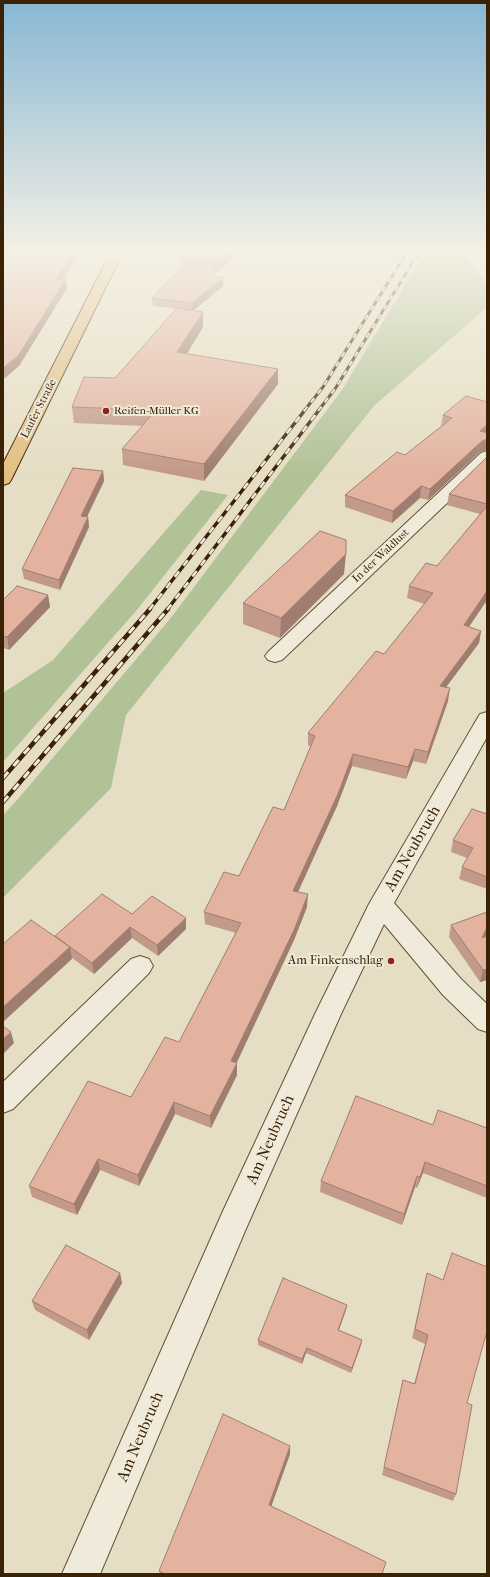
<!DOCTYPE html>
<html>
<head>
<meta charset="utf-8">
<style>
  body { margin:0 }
  #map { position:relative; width:490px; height:1577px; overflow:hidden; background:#e6dec4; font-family:"IM FELL French Canon",serif }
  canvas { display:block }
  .frame { position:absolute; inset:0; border:4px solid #3c2204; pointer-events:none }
</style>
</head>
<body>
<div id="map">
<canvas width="490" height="1577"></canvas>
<div class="frame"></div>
</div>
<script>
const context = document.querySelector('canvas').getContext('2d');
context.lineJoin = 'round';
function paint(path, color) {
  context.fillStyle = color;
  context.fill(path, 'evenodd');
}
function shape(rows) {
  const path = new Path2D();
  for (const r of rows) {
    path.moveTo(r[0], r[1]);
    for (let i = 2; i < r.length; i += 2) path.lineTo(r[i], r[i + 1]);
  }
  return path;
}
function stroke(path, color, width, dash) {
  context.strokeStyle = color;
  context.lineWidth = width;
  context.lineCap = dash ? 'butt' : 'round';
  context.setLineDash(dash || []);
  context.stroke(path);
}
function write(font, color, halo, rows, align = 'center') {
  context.font = font + ' "IM FELL French Canon",serif';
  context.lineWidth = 4;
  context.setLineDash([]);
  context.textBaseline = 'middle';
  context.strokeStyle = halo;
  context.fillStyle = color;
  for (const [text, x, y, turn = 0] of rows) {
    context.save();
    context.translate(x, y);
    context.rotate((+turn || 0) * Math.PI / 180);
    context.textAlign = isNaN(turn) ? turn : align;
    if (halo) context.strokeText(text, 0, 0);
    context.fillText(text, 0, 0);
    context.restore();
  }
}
paint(shape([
  [425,252,473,252,467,258,487,284,487,307,374,406,126,715,111,788,3,898,3,815,18,799,170,619,342,390],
  [201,490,228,495,136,611,3,762,3,693,53,660]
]), '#b1c297');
const street = shape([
  [487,451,487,465,282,660,275,662,268,660,265,656,268,652,481,453,487,451],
  [487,712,487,737,394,903,461,979,487,1004,487,1032,478,1029,443,995,384,924,341,1014,245,1231,100,1574,62,1574,223,1211,315,1014,369,904,477,719,480,714,487,712],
  [140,956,149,959,153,966,149,973,13,1109,3,1113,3,1082,131,959,140,956]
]);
const primary = shape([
  [111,252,123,252,11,480,9,483,3,485,3,464,111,252]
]);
stroke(street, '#665134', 2);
stroke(primary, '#3c2204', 2);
paint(street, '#efead9');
paint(primary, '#e3bf82');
const railFar2 = shape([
  [304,411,323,387,407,252],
  [318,411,335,389,419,252]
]);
const railFar1 = shape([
  [149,610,305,410],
  [167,610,319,410]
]);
const rail = shape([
  [3,778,150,609],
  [3,802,168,609]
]);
stroke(railFar2, '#3c2204', 3);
stroke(railFar1, '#3c2204', 3.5);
stroke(rail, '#3c2204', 4.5);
stroke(railFar2, '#efead9', 2, [5.5]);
stroke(railFar1, '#efead9', 2.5, [7]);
stroke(rail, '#efead9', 3, [8]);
paint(shape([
  [3,252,81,252,63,279,67,288,19,366,5,378,3,377],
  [188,252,238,252,214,275,182,269,181,258],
  [223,286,194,310,203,312,203,327,187,354,278,369,278,384,204,481,123,465,122,449,143,426,74,423,72,407,115,378,176,309,153,306,152,298],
  [487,402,487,450,480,452,428,500,420,498,392,523,345,507,345,495,405,455,441,426,443,415],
  [487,457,487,600,469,627,481,631,479,643,446,687,448,701,426,764,413,761,406,779,352,766,337,806,298,892,307,907,294,940,236,1063,237,1063,237,1075,211,1128,175,1114,139,1186,100,1170,77,1215,32,1197,29,1186,131,1097,179,1042,236,933,205,924,204,912,239,876,284,810,311,747,308,745,308,733,384,654,424,604,407,598,409,586,437,566,480,514,447,505,449,494],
  [103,471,104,481,87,517,88,517,89,527,60,590,24,579,22,569],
  [344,574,280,638,243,624,243,603],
  [48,595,50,607,9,650,3,648,3,600],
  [487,814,487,889,459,879,462,867,467,858,451,852,453,840],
  [487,912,487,934,486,936,487,936,487,980,480,982,449,937,451,925],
  [132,914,186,929,158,956,132,938,94,974,72,958,72,959,55,936],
  [433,1125,487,1128,487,1198,423,1173,417,1188,415,1187,402,1225,320,1192,321,1181],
  [120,1273,122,1283,89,1340,35,1310,32,1301],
  [427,1273,467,1403,456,1494,453,1501,382,1475,401,1389,403,1380,414,1384,425,1344,412,1338],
  [347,1305,346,1310,339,1330,362,1340,361,1345,351,1373,306,1353,302,1364,258,1345,258,1340],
  [290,1454,271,1506,382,1574,160,1574,159,1571]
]), '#c39a8a');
paint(shape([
  [74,252,81,252,57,288,55,279],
  [226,252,238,252,214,275,213,264],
  [223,278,223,286,193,311,192,303],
  [66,279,67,288,19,366,5,378,3,368],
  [203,312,203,327,178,368,177,352],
  [278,369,278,384,204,481,204,464],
  [487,425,487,434,480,431],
  [487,439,487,450,480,452,428,500,430,489,482,441],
  [103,471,104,481,82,527,81,516],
  [421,486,420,498,392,523,393,511],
  [88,517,89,527,60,590,59,580],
  [346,554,344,574,280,638,281,618],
  [487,591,487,600,462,637,464,625],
  [48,595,50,607,9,650,7,637],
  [481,631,479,643,438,698,440,686],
  [450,688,448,701,426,764,428,752],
  [415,749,413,761,406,779,408,767],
  [353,754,352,766,337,806,293,903,293,891],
  [308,894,307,907,294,940,232,1073,231,1061],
  [186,918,186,929,158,956,157,945],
  [130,927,132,938,94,974,92,963],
  [487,927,487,934,479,950,482,938],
  [70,947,72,959,3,1022,3,1007],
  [487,969,487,980,480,982,483,970],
  [11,1032,14,1043,3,1054,3,1039],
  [237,1063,237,1075,211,1128,210,1116],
  [174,1102,175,1114,139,1186,138,1175],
  [98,1159,100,1170,77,1215,74,1204],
  [425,1162,423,1173,417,1188,420,1177],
  [417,1176,415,1187,402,1225,404,1214],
  [120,1273,122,1283,89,1340,87,1330],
  [347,1305,346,1310,337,1335,338,1330],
  [362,1340,361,1345,351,1373,352,1368],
  [307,1348,306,1353,302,1364,302,1359],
  [290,1446,290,1454,269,1513,269,1505]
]), '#9f7d70');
const building = shape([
  [3,252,74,252,55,279,66,279,18,356,3,368,3,252],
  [188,252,226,252,213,264,181,258,188,252],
  [181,270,223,278,192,303,152,298,171,278,181,270],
  [177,308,203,312,177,352,278,369,204,464,122,449,156,410,72,407,84,377,115,378,177,308],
  [466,396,487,402,487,425,480,431,487,433,487,439,482,441,430,489,421,486,393,511,345,495,397,452,405,455,452,418,443,415,466,396],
  [487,457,487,504,449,494,487,457],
  [73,468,103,471,81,516,88,517,59,580,22,569,73,468],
  [487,506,487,591,464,625,481,631,440,686,450,688,428,752,415,749,408,767,353,754,338,794,293,891,308,894,295,928,231,1061,237,1063,210,1116,174,1102,138,1175,98,1159,74,1204,29,1186,88,1081,131,1097,165,1037,179,1042,241,923,204,912,224,872,239,876,273,807,284,810,315,736,308,733,376,651,384,654,433,593,409,586,426,563,437,566,487,506],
  [320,531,346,540,346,554,281,618,243,603,320,531],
  [17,586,48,595,7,637,3,636,3,600,17,586],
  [472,809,487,814,487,877,462,867,473,848,453,840,472,809],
  [102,894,132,914,152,896,186,918,157,945,130,927,92,963,55,936,102,894],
  [487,912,487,927,482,938,487,936,487,969,483,970,451,925,487,912],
  [31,920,70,947,3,1007,3,944,31,920],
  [3,1026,11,1032,3,1039,3,1026],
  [356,1096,433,1125,438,1110,487,1128,487,1186,425,1162,420,1177,417,1176,404,1214,321,1181,356,1096],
  [66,1245,120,1273,87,1330,32,1301,66,1245],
  [452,1253,487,1267,487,1331,467,1403,472,1405,456,1494,384,1467,403,1380,415,1384,428,1335,415,1329,427,1273,443,1280,452,1253],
  [283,1278,347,1305,338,1330,362,1340,352,1368,307,1348,302,1359,258,1340,283,1278],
  [223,1414,290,1446,269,1505,386,1562,382,1574,165,1574,159,1571,223,1414]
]);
paint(building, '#e3b3a0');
stroke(building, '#9f7d70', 1);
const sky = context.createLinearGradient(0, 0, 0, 473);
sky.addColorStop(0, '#87b7d4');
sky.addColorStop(0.53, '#f4f0e4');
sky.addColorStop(1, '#f4f0e400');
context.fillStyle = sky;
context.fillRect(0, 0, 490, 473);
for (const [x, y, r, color] of [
  [106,411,4,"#8f2418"],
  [391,961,4,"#8f2418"]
]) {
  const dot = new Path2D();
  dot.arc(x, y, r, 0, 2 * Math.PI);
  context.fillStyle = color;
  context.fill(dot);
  stroke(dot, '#efead9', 1.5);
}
write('11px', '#3c2204', '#efead9', [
  ["Laufer Straße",39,409,-63],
  ["In der Waldlust",381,556,-43]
]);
write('11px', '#3c2204', '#efead9', [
  ["Reifen-Müller KG",114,411]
], 'left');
write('13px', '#3c2204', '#efead9', [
  ["Am Finkenschlag",383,961]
], 'right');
write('16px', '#3c2204', '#efead9', [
  ["Am Neubruch",413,849,-60],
  ["Am Neubruch",271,1140,-66],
  ["Am Neubruch",141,1437,-67]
]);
</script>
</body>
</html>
